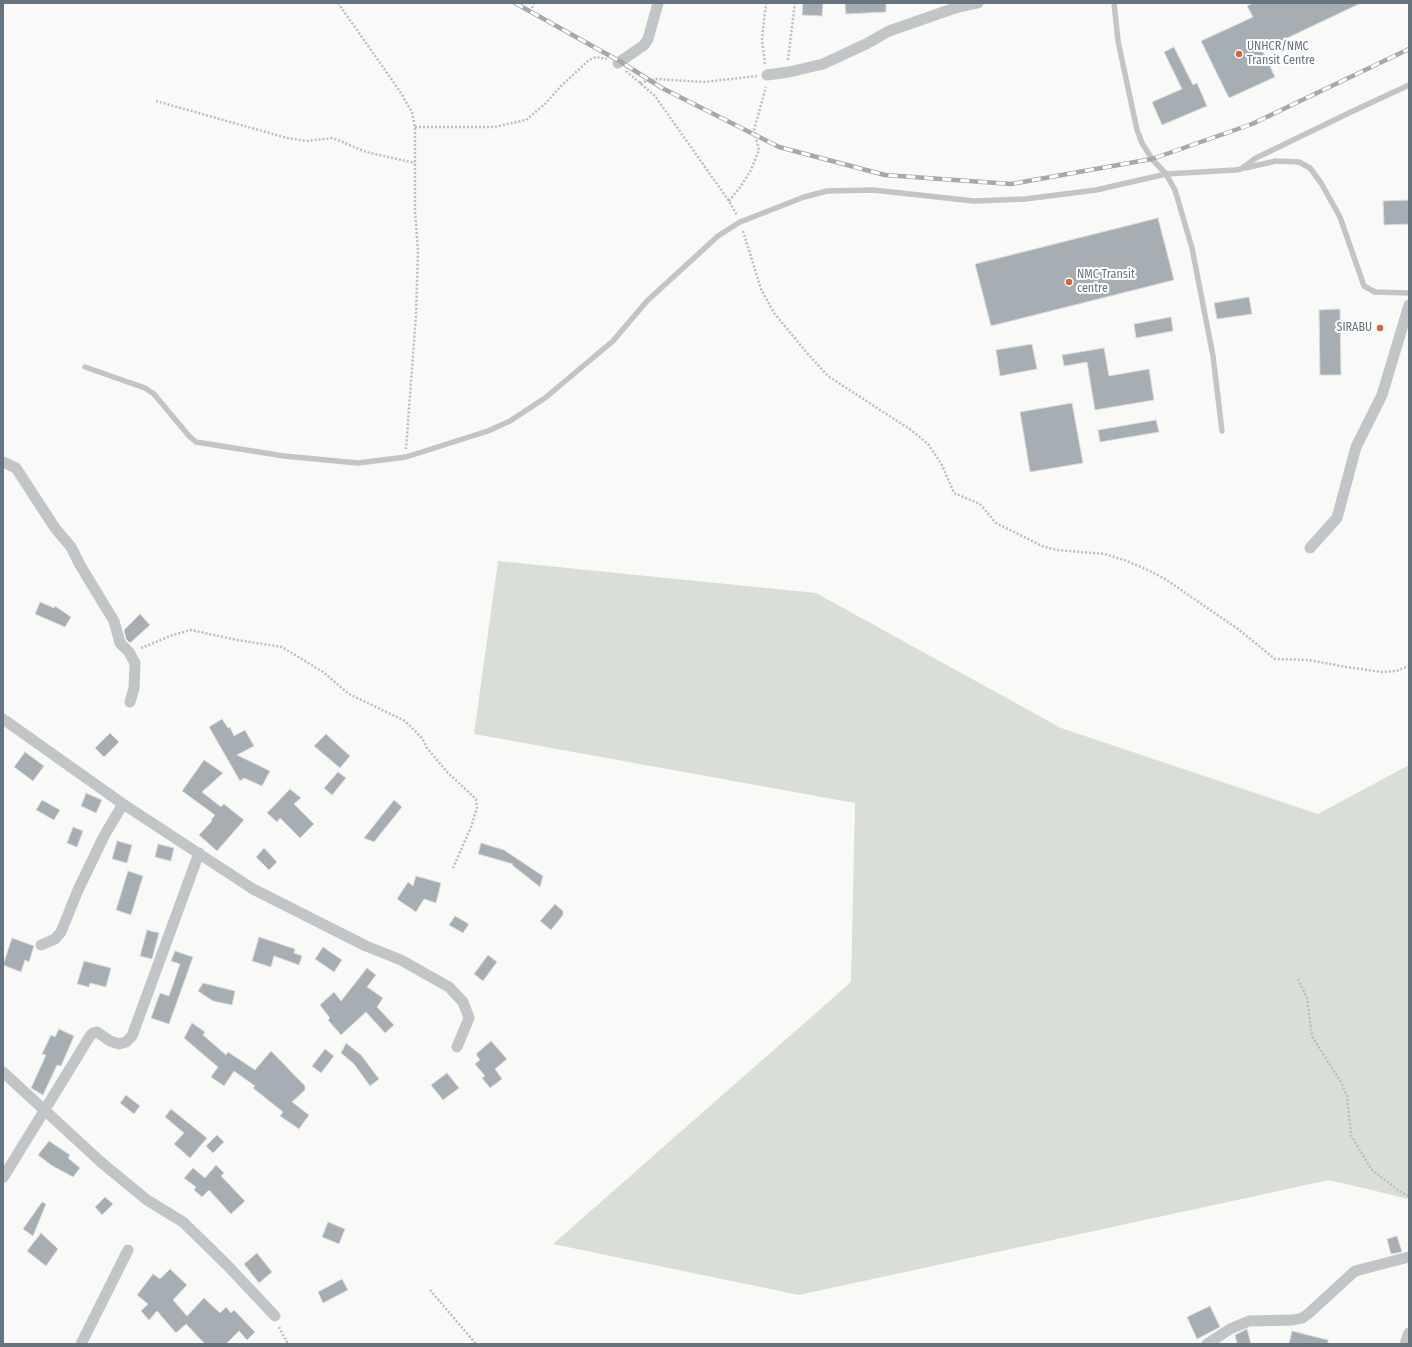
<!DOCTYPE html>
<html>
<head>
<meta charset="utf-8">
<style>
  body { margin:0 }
  #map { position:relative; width:1412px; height:1347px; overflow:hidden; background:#f9f9f7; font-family:"Fira Sans Condensed",sans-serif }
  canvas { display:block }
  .frame { position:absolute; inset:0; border:4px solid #667480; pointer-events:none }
</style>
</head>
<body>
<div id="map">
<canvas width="1412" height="1347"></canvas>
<div class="frame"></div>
</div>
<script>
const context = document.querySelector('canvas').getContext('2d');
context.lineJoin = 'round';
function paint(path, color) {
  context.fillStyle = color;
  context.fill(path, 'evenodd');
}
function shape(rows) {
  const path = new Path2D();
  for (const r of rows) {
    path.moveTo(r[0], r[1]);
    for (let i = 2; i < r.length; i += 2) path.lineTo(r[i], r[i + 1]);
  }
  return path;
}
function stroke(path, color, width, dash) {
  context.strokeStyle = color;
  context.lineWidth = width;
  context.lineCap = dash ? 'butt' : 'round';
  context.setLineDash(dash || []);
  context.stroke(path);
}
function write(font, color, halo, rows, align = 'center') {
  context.font = font + ' "Fira Sans Condensed",sans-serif';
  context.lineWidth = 4;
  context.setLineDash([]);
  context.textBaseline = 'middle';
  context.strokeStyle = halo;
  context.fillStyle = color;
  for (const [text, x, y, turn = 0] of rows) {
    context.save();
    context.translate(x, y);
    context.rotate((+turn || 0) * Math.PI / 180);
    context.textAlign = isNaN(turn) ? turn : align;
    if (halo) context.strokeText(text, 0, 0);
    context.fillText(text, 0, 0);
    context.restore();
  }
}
paint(shape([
  [498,561,816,593,1061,728,1318,814,1409,765,1409,1199,1329,1180,799,1295,553,1244,851,982,855,803,474,734]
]), '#d9ded7');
const building = shape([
  [803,3,823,3,822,16,802,15,803,3],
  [845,3,886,3,886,12,846,14,845,3],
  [1253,3,1361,3,1262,50,1275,77,1229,98,1201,41,1253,17,1247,6,1253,3],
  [1174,47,1193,85,1197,83,1207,106,1162,125,1152,102,1182,89,1164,52,1174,47],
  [1409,200,1409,224,1384,225,1383,201,1409,200],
  [1158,218,1174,280,991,326,975,264,1158,218],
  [1249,297,1252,314,1217,319,1214,303,1249,297],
  [1340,309,1341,375,1320,375,1319,310,1340,309],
  [1171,317,1173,331,1136,338,1134,324,1171,317],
  [1032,344,1037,369,1000,376,996,350,1032,344],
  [1104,348,1109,376,1149,369,1154,400,1095,410,1087,362,1064,366,1062,355,1104,348],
  [1072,403,1083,463,1030,472,1020,412,1072,403],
  [1156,420,1159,432,1100,442,1098,430,1156,420],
  [40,602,54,608,55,606,71,617,65,627,35,614,40,602],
  [140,614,150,625,130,643,126,639,124,630,140,614],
  [222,719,228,728,230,727,234,736,245,730,254,746,237,755,270,771,262,786,244,778,240,781,209,727,222,719],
  [110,733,119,742,104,757,95,748,110,733],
  [326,734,350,756,340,768,314,746,326,734],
  [25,752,44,766,33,781,14,767,25,752],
  [204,760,223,773,202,792,221,807,224,804,244,820,217,851,199,835,212,821,211,820,215,815,182,791,204,760],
  [338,772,346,778,332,795,324,788,338,772],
  [290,789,301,798,294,804,314,824,300,838,280,818,277,822,267,813,290,789],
  [86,793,102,800,96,813,81,806,86,793],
  [42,800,60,810,54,820,36,810,42,800],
  [394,800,402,807,374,842,364,838,394,800],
  [73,827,83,831,77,847,67,843,73,827],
  [117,841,132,845,127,863,112,859,117,841],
  [481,843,504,850,543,876,540,887,512,865,513,864,478,854,481,843],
  [158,844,174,848,171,861,155,857,158,844],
  [264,848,277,862,269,870,256,857,264,848],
  [128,871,143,876,131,915,116,910,128,871],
  [416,876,441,883,436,903,424,899,416,912,397,899,408,882,413,886,416,876],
  [555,904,563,911,563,915,551,930,540,921,555,904],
  [455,916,469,924,463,933,449,925,455,916],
  [147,930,159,933,152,959,140,956,147,930],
  [259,937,295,949,294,953,302,956,299,965,274,956,271,967,252,961,259,937],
  [12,938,34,946,29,962,25,960,21,972,3,965,12,938],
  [323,947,342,960,334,972,315,959,323,947],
  [175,951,193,957,169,1024,151,1018,160,993,169,996,180,964,171,961,175,951],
  [488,955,497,962,483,981,474,974,488,955],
  [84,961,111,968,106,987,90,983,89,987,77,984,84,961],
  [367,968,376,975,367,987,383,998,377,1007,394,1025,385,1033,366,1012,341,1035,328,1020,330,1018,320,1005,334,992,341,1001,367,968],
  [203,983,235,991,232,1005,213,1001,198,991,203,983],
  [192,1023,205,1032,203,1035,226,1055,228,1052,255,1070,271,1051,305,1086,305,1090,292,1102,309,1115,299,1129,280,1116,283,1112,253,1088,255,1086,234,1071,224,1086,211,1077,218,1067,184,1038,192,1023],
  [59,1029,74,1036,61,1066,57,1065,43,1095,31,1088,46,1055,42,1054,51,1035,55,1037,59,1029],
  [491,1041,507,1059,495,1069,502,1079,490,1088,482,1078,485,1076,475,1064,480,1060,476,1054,491,1041],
  [346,1043,361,1055,379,1079,370,1086,354,1064,341,1053,346,1043],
  [325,1049,334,1056,321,1073,312,1066,325,1049],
  [447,1073,459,1088,443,1100,431,1085,447,1073],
  [126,1095,140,1106,134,1114,120,1103,126,1095],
  [171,1109,207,1138,190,1158,174,1144,184,1133,165,1117,171,1109],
  [217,1135,224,1142,213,1153,206,1146,217,1135],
  [49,1141,70,1155,68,1158,80,1168,73,1177,51,1165,38,1155,49,1141],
  [216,1165,224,1173,221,1176,245,1201,231,1214,209,1190,202,1197,194,1190,196,1187,184,1178,193,1168,205,1178,216,1165],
  [105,1197,113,1204,102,1215,95,1207,105,1197],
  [42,1202,46,1204,33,1236,23,1229,42,1202],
  [328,1222,345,1229,339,1244,322,1237,328,1222],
  [41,1233,58,1249,46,1266,27,1251,41,1233],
  [1397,1236,1402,1252,1391,1254,1387,1239,1397,1236],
  [257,1253,272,1272,259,1283,244,1264,257,1253],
  [170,1269,187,1285,173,1300,187,1316,204,1298,220,1313,226,1307,231,1313,234,1310,255,1332,247,1340,239,1331,226,1344,205,1344,186,1324,176,1333,157,1311,149,1320,141,1311,148,1304,137,1295,153,1274,160,1279,170,1269],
  [342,1279,348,1290,323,1303,318,1292,342,1279],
  [1210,1306,1220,1327,1197,1339,1187,1317,1210,1306],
  [1247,1329,1251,1344,1237,1344,1235,1335,1247,1329],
  [1292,1331,1328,1340,1328,1344,1289,1344,1292,1331]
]);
paint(building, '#a6aeb4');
stroke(building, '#dbdbd9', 1);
stroke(shape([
  [338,3,399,90,412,112,415,127,415,210,418,251,416,315,406,449],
  [531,12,534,3],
  [788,60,795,3],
  [765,64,762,39,766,3],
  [626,71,655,96,729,201,737,215],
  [640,83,657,79,704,82,757,76],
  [156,101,287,138,306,141,333,138,366,152,415,163],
  [415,127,494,127,526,120,546,103,560,87,589,60,596,57,607,59],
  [729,201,741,186,751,170,759,150,754,130,766,87],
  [743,231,761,289,774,313,807,353,828,376,911,430,928,444,942,465,954,493,980,504,996,523,1042,546,1057,550,1105,554,1127,561,1150,571,1165,579,1238,629,1275,659,1309,660,1346,667,1382,672,1396,671,1409,666],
  [141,648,173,635,191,630,237,640,282,647,323,672,349,694,405,721,422,738,427,748,448,773,476,799,477,808,471,827,453,868],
  [1298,979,1307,998,1312,1036,1342,1084,1347,1096,1351,1135,1371,1169,1399,1191,1409,1196],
  [430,1290,476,1344],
  [279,1327,288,1344]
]), '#bbbec0', 2.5, [2, 2]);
stroke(shape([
  [1114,3,1118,41,1137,130,1142,143,1152,159,1166,174,1175,190,1192,248,1213,356,1222,431],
  [1245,168,1276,161,1299,162,1310,168,1321,183,1340,217,1364,286,1375,292,1409,293],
  [85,367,145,388,154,394,189,436,196,442,284,456,358,463,406,457,488,431,510,421,545,398,613,341,647,301,718,236,740,222,804,197,827,191,873,190,974,201,1025,199,1096,190,1166,174,1235,170,1241,169,1256,158,1351,112,1409,85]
]), '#c1c5c8', 5.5);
stroke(shape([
  [618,63,644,45,648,39,658,3],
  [767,75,789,72,823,64,866,44,889,31,955,8,978,3],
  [3,462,16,468,55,528,71,547,80,565,114,621,120,643,129,652,135,663,134,688,130,702],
  [1310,548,1337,518,1356,447,1382,395,1409,305],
  [3,719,123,804,253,889,366,946,401,960,449,987,463,1002,469,1018,457,1047],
  [41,945,55,939,61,932,78,890,104,836,123,804],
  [3,1072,102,1163,147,1200,183,1222,227,1265,275,1316],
  [3,1178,90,1036,93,1033,97,1032,110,1041,119,1044,126,1042,132,1036,199,853],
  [81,1344,128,1250],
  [1207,1344,1230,1329,1249,1321,1293,1320,1302,1318,1308,1314,1355,1271,1409,1257],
  [1405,1344,1409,1333]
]), '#c1c5c8', 11);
const rail = shape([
  [515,3,621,62,662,88,779,147,885,175,1011,184,1152,159,1252,124,1409,49]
]);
stroke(rail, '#a3a9ae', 4.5);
stroke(rail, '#fff', 3, [9]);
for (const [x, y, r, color] of [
  [1239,54,4,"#d5653b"],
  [1069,282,4,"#d5653b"],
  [1380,328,4,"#d5653b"]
]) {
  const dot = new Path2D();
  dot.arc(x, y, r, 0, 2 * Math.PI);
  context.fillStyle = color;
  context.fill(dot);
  stroke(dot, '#fff', 1.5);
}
write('12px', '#667480', '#fff', [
  ["UNHCR/NMC",1247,47],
  ["Transit Centre",1247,61],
  ["NMC Transit",1077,275],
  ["centre",1077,289],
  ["SIRABU",1372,328,"right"]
], 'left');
</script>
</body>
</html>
